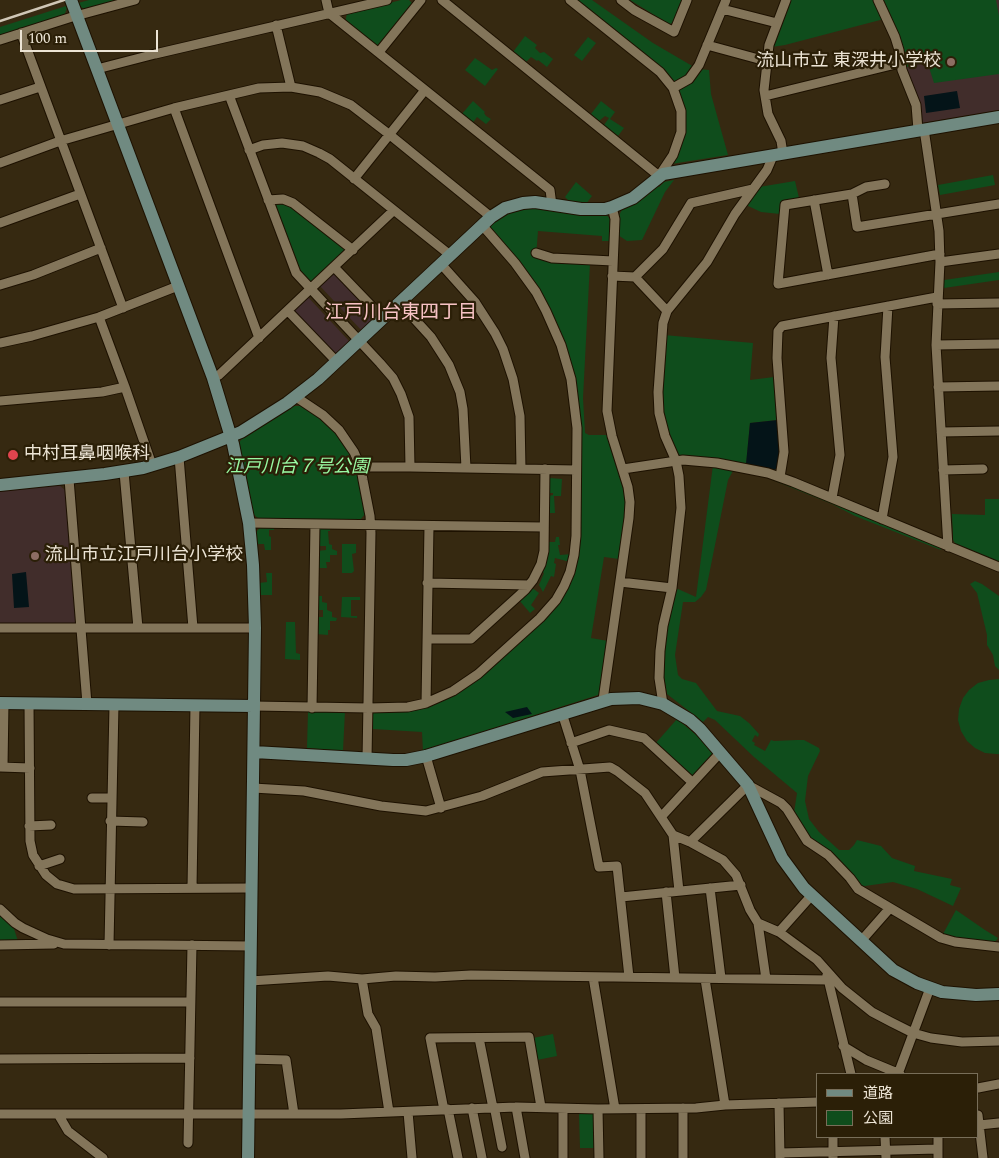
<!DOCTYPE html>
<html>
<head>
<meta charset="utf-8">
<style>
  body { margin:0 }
  #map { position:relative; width:999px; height:1158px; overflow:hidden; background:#362911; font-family:Spectral,"Noto Sans JP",serif }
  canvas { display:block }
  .legend { position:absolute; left:816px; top:1073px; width:162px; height:65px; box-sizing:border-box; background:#2b1f07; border:1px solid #786e59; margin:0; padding:6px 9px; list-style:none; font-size:15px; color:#ece4d5 }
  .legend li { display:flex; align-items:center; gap:10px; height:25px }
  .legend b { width:25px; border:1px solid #786e59 }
  .scale { position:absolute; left:20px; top:30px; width:138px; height:22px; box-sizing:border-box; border:2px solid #ece4d5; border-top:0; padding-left:6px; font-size:15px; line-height:18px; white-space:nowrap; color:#ece4d5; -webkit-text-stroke:4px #2b1f07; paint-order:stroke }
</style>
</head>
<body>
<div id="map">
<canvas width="999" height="1158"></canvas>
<ul class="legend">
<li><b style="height:6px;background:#708a81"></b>道路</li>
<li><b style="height:14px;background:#0f4d1c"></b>公園</li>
</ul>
<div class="scale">100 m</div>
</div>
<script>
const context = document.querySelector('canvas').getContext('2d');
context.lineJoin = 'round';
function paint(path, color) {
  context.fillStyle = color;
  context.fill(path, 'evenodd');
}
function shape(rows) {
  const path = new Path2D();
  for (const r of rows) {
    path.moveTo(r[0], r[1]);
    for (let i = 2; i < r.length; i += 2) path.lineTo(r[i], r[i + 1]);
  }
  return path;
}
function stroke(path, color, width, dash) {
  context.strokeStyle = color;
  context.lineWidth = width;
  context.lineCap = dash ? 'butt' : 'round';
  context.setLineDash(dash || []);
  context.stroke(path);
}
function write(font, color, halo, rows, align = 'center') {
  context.font = font + ' Spectral,"Noto Sans JP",serif';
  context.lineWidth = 4.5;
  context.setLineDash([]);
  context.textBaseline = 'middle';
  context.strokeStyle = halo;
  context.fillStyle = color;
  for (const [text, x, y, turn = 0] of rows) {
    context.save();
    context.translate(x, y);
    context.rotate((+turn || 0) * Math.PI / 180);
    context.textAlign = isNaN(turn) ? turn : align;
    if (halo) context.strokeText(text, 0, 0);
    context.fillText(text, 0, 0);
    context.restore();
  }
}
paint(shape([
  [332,273,335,273,375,314,375,318,362,331,319,285],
  [307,296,350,342,337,355,332,354,294,313,294,309]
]), '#412d2e');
paint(shape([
  [881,0,999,0,999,110,922,123],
  [59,485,65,490,76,622,72,625,0,625,0,491]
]), '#412d2b');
paint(shape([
  [89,0,120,0,85,9,79,6,78,3],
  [401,0,409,0,414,5,380,47,376,47,345,22,347,14],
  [575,0,592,0,653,43,694,67,692,72,674,84],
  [630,0,682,0,673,23,669,24],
  [789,0,874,0,884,19,785,45,772,47],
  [881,0,996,0,999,16,999,74,934,83,927,61,904,68],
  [66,6,67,8,64,16,0,36,0,27],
  [525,36,537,45,535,48,540,53,544,52,553,59,547,67,538,60,537,61,531,57,526,62,513,52],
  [588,37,596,43,582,61,574,55],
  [475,58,492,70,496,68,498,69,485,86,465,70],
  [699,69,709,70,711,94,728,155,671,164,679,150,677,91],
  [473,101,485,112,484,113,486,116,491,119,486,124,477,117,472,124,461,115],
  [601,101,615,112,610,119,624,128,618,136,604,125,609,118,605,116,599,121,591,114],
  [993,175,995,185,940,195,938,185],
  [674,180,665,192,642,240,627,241,618,235,619,216,622,209,644,198,657,185,659,187,664,182],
  [795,181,799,198,781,202,780,214,761,212,746,205,759,187],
  [576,182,592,196,586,204,570,202,565,197],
  [277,202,288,203,346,247,346,252,314,282,310,282,298,268,275,206],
  [536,207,606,214,610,219,609,241,602,241,602,236,538,231,536,257,590,263,583,398,585,433,589,435,607,435,624,489,626,512,619,559,604,557,591,638,608,641,601,692,598,695,423,751,422,732,373,729,373,714,377,710,452,694,569,585,580,434,557,326,490,231,490,225,510,212],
  [999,272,999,280,944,288,944,280],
  [664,335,753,343,750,380,774,377,778,420,750,423,746,466,678,458,663,417,662,395],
  [293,406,302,406,319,417,342,439,350,453,358,474,365,514,360,520,259,519,253,514,238,444,244,436],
  [713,465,734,469,728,480,706,590,701,597,695,602,683,602,675,655,678,675,682,679,696,683,717,711,740,716,749,723,759,734,758,737,755,735,752,741,755,743,754,745,765,751,771,740,774,741,797,740,804,740,819,748,820,751,808,776,805,801,809,819,819,832,839,850,849,850,854,845,857,840,881,846,892,858,915,866,914,871,952,879,950,885,961,888,953,906,917,889,893,882,865,886,858,885,834,857,809,837,794,813,797,793,754,757,715,720,708,717,703,722,667,694,663,671,667,628,675,590,678,589,696,597],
  [760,475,769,477,940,547,941,550,855,516,832,504],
  [550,478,562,479,561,496,554,496,555,513,548,513,549,496,553,495,553,493,549,493],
  [985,499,999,499,999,562,957,546,953,540,952,514,985,515],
  [260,527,274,527,274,530,269,530,269,536,271,537,271,550,265,550,264,544,256,544,255,534],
  [321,528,330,528,330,531,328,531,329,544,332,545,332,549,337,551,337,555,330,555,330,562,326,562,327,568,317,568,317,551,326,550,326,546,318,546,317,532],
  [556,537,559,537,560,545,558,545,560,555,572,554,570,562,555,558,554,563,556,564,554,577,551,576,543,592,539,585,544,573,541,571,548,542,555,542],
  [342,544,356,544,356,553,352,554,354,571,352,573,342,573],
  [266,573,272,573,272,595,259,595,259,583,267,582],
  [975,581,982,584,999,596,999,670,995,666,993,655,987,645,987,635,977,593,970,584],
  [531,587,539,593,531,605,535,609,530,613,519,600],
  [316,596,322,596,322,602,327,603,327,610,332,612,332,617,337,618,336,621,330,621,330,630,328,630,328,635,316,634,316,617,323,617,323,610,316,610],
  [342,597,360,597,360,600,351,600,351,616,357,616,357,618,341,617],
  [286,622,295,622,296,653,300,654,300,660,285,659],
  [999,679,999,754,996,754,985,753,975,748,967,741,961,731,958,720,959,709,963,698,969,690,978,683,989,680],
  [308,711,345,711,343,751,307,748],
  [677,719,700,738,712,752,713,756,694,776,690,776,655,744],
  [956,910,985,930,998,938,995,942,963,939,943,934],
  [0,915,13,926,18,941,0,942],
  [553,1034,557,1056,537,1060,533,1038],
  [579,1113,592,1113,595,1116,595,1148,580,1148]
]), '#0f4d1c');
paint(shape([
  [957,91,960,108,926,113,924,96],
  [778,420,780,452,778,468,774,470,746,464,750,423],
  [26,572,29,607,14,608,12,574],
  [527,707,532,714,513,718,505,712]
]), '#041418');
const street = shape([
  [326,0,329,13,550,190,552,205],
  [442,0,659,176,673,155,681,132,681,111,673,88,660,72,570,0],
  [621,0,634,10,674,32,687,0],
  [878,0,895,37,899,50,902,70,916,105,918,130],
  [722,9,777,23],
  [276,25,291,87],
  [21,33,123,308],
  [0,40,72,17,135,0],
  [707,45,766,61],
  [379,52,421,0],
  [97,69,155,54,387,0],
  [673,88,689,79,699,65,726,0],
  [229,95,296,273,380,363,393,378,401,394,409,417,410,467],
  [765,96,900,63],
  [0,100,40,87],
  [174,108,259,338],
  [924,129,939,231,940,262,936,345,948,547],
  [249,150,263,145,282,143,303,146,319,153,330,159,450,255],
  [783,154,781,141,768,114,764,90,769,45,786,0],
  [0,163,60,141,174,108,259,88,291,87,320,92,351,105,390,135,491,217],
  [354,179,425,90],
  [852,194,866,187,885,184],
  [268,200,283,199,293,203,353,250],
  [814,200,828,275],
  [0,223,80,194],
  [536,253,552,258,613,261],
  [940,254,778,284,785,205,852,194,857,227,999,204],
  [940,262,999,254],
  [441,264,475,302,495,333,503,349,513,379,520,416,521,469],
  [334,267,383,318],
  [612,276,635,277,663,249,691,203,753,189],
  [635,277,667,311],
  [0,285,33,275,101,248],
  [400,303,431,337,449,365,460,392,463,409,466,468],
  [937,304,999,303],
  [288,311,337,362],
  [99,317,125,387,152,465],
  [0,343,32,336,99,317,178,286],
  [936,345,999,344],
  [213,378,219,375,393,211],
  [938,387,999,386],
  [296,397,323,415,339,430,354,452,361,468,363,480,370,516,371,533,367,759],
  [0,401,102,392,125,387],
  [941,432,999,431],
  [179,457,193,628],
  [361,468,365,467,410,467,576,470],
  [623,469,683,460,717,463,768,473,793,482,999,567],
  [943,470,983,469],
  [124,472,138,628],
  [780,477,784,452,777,358,778,331,782,326,937,297],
  [69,479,87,704],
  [832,498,840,455,831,358,834,316],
  [882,519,893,457,885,357,888,306],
  [249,523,543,527],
  [620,582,672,588],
  [427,583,529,585],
  [0,628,255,628],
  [427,639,471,639,525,590,533,580,541,564,544,551,545,469],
  [603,700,629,518,630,502,628,487,612,436,607,411,615,219,612,207],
  [29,703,30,841,33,855,46,875,57,884,74,889,251,888],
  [426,703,429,526],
  [663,704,659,678,660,651,663,626,672,588,681,508,679,476,676,461,665,436,659,413,658,392,663,323,667,311,707,262,735,214,767,170,773,156],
  [254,706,369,708,408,707,426,703,453,691,478,674,540,618,556,600,564,586,570,572,574,555,576,536,577,428,571,379,561,345,546,311,536,292,515,263,482,225],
  [312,708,315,524],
  [562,713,580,770,599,867,617,866,629,977],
  [571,743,609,730,644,738,692,782],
  [426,756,441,808],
  [0,767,30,768],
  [3,767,4,703],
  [253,788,304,791,381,806,426,811,482,796,542,772,610,767,617,771,645,793,673,835,679,891],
  [92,798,111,798],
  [661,817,720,753],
  [110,821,143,822],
  [29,826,51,825],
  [673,835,690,842,723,860,736,875,750,910,758,923,766,979],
  [690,842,748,785,781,803,787,809,807,841,828,855,850,878,858,889,941,938,955,942,999,947],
  [39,866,60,859],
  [192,888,195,705],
  [710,888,721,978],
  [666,892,675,978],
  [621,897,741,885],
  [0,909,15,923,23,928,47,939,64,944,251,946],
  [758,923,779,932,817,960,842,988,872,1012,891,1022,913,1033,931,1038,962,1042,999,1041],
  [779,932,811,896],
  [861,941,890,908],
  [0,945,54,944],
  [109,945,114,705],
  [827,975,851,1074],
  [593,977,615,1109],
  [362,979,368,1014,376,1028,389,1112],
  [705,979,725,1105],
  [250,981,328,976,362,979,396,976,435,977,471,975,828,980],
  [0,1002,190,1002],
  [479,1038,493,1108,495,1111,502,1147],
  [843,1046,866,1060,900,1074],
  [0,1059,190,1058],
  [249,1059,286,1060,294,1114],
  [898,1074,930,988],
  [978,1088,999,1084],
  [779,1103,780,1157],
  [516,1107,525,1158],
  [472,1108,482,1158],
  [683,1108,683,1158],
  [448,1109,458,1158],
  [598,1109,599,1158],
  [641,1109,641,1158],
  [444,1110,430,1038,529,1037,541,1107],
  [563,1110,563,1158],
  [408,1112,412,1158],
  [0,1114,341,1114,516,1107,598,1109,696,1108,725,1105,818,1102],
  [58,1114,68,1131,103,1158],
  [978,1115,983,1158],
  [979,1125,999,1123],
  [833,1137,833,1158],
  [885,1137,886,1158],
  [938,1137,938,1158],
  [188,1143,192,945],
  [780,1153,938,1149]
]);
const secondary = shape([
  [71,0,213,378,233,444,249,523,253,565,255,628,248,1158],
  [0,485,105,474,143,468,179,457,241,432,287,403,318,379,491,217,505,208,523,203,535,202,581,209,605,209,612,207,633,198,663,174,999,117],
  [0,703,254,706],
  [254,752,393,760,406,760,426,756,611,699,639,698,663,704,690,720,700,729,748,785,782,858,804,888,893,970,917,983,942,992,976,995,999,994]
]);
stroke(street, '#1d1100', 11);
stroke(secondary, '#1d1100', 14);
stroke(street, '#83755a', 9);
stroke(secondary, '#708a81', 12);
stroke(shape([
  [0,21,64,0]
]), '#d0c7b7', 2.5);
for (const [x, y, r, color] of [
  [951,62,5,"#8d6e63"],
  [13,455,6,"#e0444e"],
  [35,556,5,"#8d6e63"]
]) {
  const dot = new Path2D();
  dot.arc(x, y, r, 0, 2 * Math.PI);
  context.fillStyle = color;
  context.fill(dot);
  stroke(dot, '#2b1f07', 2);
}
write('18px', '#ece4d5', '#2b1f07', [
  ["流山市立 東深井小学校",941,62,"right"],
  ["中村耳鼻咽喉科",24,455],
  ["流山市立江戸川台小学校",45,556]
], 'left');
write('italic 18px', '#99faa3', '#2b1f07', [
  ["江戸川台７号公園",297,468]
]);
write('19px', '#f7c2c4', '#2b1f07', [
  ["江戸川台東四丁目",401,314]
]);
</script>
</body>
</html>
